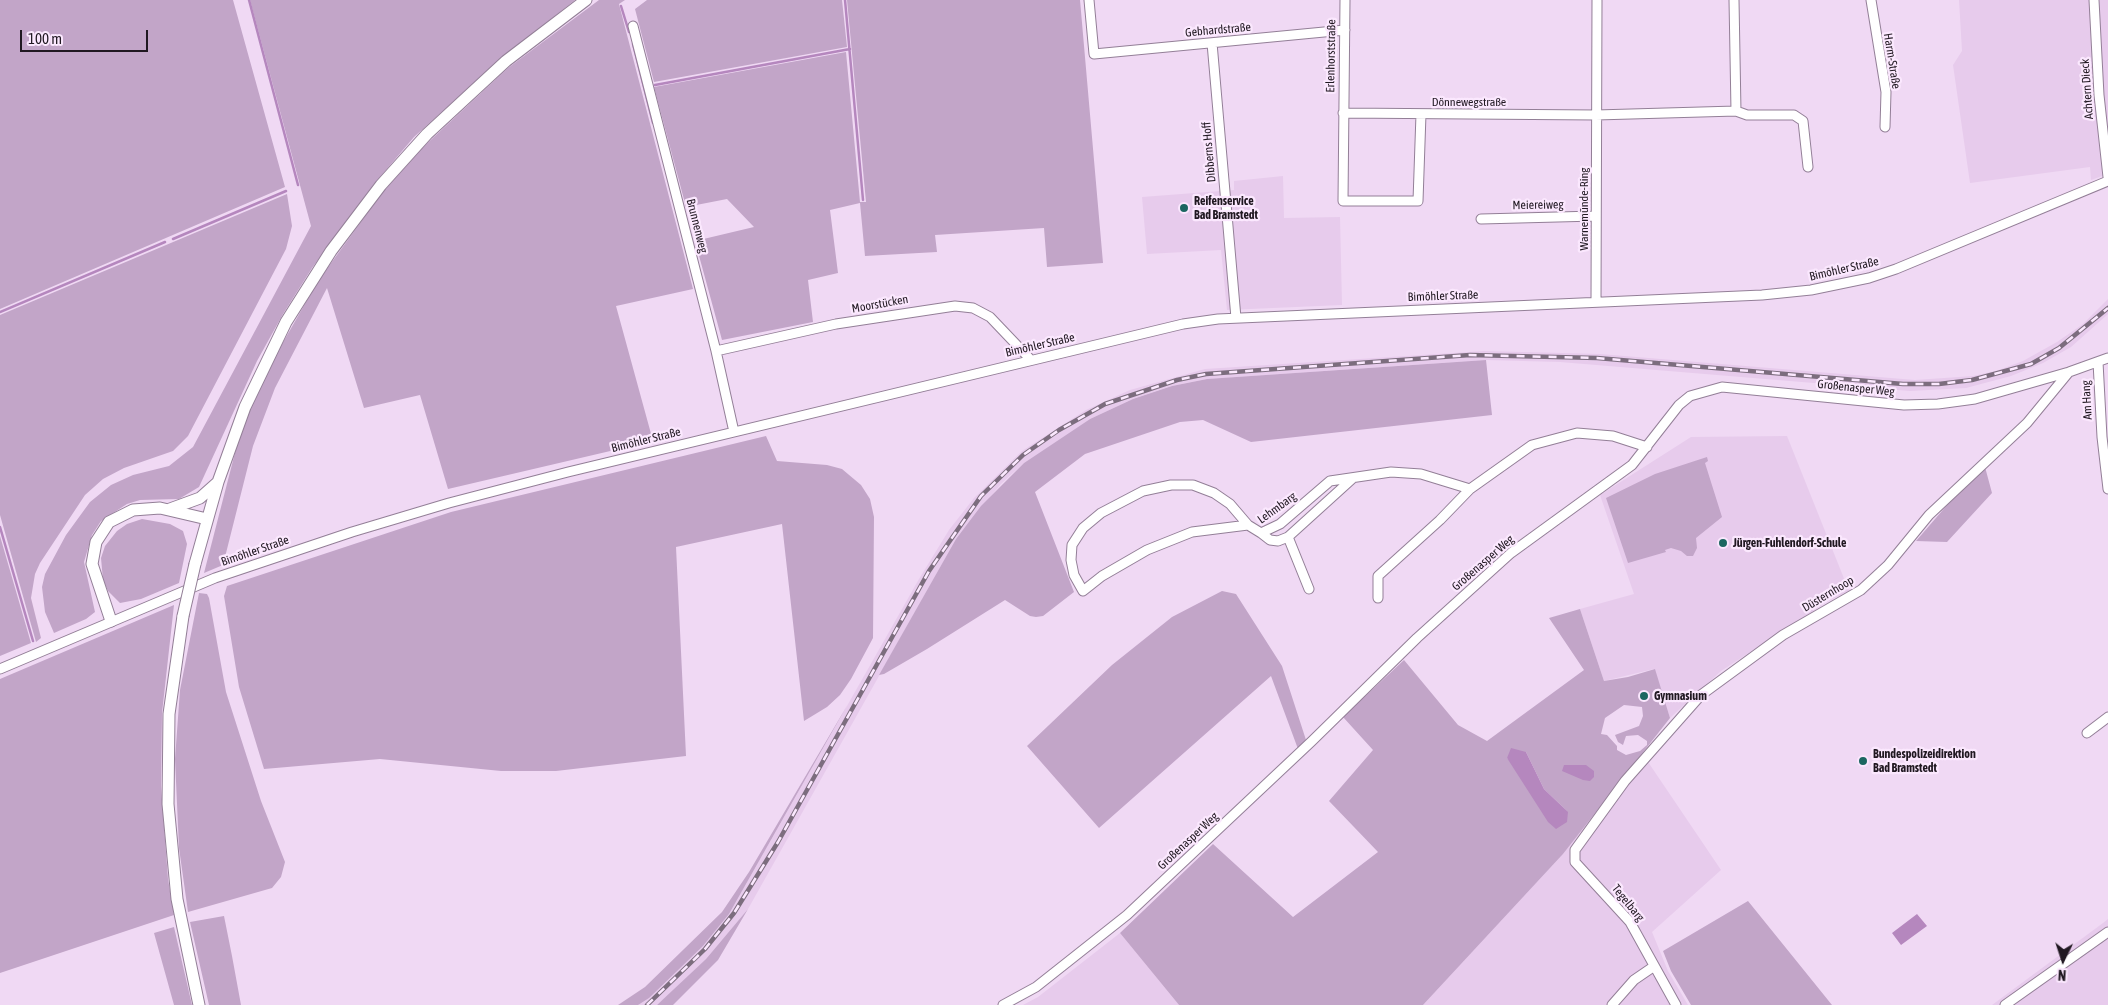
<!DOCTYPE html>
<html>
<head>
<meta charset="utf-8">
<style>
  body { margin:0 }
  #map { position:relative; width:2108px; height:1005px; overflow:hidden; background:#f0d9f4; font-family:"Asap Condensed",sans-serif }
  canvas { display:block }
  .north { position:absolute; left:2038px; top:935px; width:50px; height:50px; -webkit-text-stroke:4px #fbe8fe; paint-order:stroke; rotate:184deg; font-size:14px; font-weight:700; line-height:20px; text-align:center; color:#201821 }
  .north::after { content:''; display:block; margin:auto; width:18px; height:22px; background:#201821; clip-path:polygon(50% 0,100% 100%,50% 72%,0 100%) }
  .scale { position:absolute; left:20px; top:30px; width:128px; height:22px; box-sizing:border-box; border:2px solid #201821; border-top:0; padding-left:6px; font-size:15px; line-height:18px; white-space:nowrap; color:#201821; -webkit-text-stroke:4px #fbe8fe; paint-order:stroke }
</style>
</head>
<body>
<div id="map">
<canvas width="2108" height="1005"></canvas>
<div class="north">N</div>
<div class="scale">100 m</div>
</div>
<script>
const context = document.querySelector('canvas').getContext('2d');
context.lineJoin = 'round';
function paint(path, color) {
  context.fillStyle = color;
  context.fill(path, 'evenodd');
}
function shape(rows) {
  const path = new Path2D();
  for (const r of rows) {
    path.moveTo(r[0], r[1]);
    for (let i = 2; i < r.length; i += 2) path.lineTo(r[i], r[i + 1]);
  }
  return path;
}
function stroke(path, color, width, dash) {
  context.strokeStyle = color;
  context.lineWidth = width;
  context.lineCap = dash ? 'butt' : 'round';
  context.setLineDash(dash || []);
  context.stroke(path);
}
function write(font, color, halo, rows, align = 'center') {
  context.font = font + ' "Asap Condensed",sans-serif';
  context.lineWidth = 4.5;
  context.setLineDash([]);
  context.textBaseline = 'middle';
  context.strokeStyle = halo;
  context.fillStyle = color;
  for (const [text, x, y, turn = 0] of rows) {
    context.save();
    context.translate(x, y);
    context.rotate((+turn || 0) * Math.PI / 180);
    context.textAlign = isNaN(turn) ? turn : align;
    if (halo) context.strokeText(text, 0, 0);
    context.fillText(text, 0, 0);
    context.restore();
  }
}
paint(shape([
  [1959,0,2108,0,2108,174,2091,180,2090,167,1970,183,1953,65,1962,51],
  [1283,176,1284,218,1340,217,1342,305,1227,310,1221,250,1147,254,1142,197,1234,190,1234,181],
  [2108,299,2108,314,2071,347,2043,363,2011,376,1966,388,1910,391,1560,362,1486,360,1207,379,1172,386,1133,399,1090,419,1024,463,1001,484,956,539,748,909,706,959,668,996,657,1005,638,1005,703,946,729,914,919,579,949,530,974,498,1022,451,1086,410,1130,390,1205,369,1484,351,1600,354,1915,380,1973,376,1996,371,2023,361,2057,342,2083,324],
  [1787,436,1849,591,1827,602,1721,671,1670,718,1654,669,1604,681,1580,609,1634,594,1600,495,1691,437],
  [1642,753,1721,870,1652,932,1668,971,1688,1005,1423,1005,1563,854],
  [2108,919,2108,1005,1992,1005,2103,923],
  [1120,933,1179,1005,1023,1005,1038,997]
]), '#e7cbec');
paint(shape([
  [0,0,233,0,285,187,0,309],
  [250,0,575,0,491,67,414,137,374,184,312,268,283,314,257,361,199,487,179,499,140,500,127,504,101,521,92,535,84,562,95,612,86,619,54,633,45,612,42,587,45,574,66,535,90,502,111,485,133,475,169,466,193,447,311,226],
  [599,0,625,0,619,4,693,289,616,306,653,441,448,489,420,395,364,408,327,288,275,388,253,446,223,565,204,573,237,445,250,409,269,367,318,281,382,193,421,149,508,68],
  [647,0,842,0,847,47,654,82,635,9],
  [847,0,1080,0,1103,263,1047,267,1044,228,935,235,937,252,865,256,860,203,830,210,838,273,808,280,813,322,722,340,695,241,754,227,727,199,686,207,654,87,846,52,860,202,866,202],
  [287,194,292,226,286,249,188,436,173,451,124,468,103,479,85,495,40,563,35,574,31,598,41,638,36,642,0,515,0,315],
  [1486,360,1492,415,1251,442,1203,420,1180,422,1085,454,1035,492,1074,592,1043,616,1036,617,1030,616,1005,600,927,649,884,674,879,675,956,539,981,506,1024,463,1090,419,1133,399,1172,386,1207,379],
  [766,436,777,461,827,465,842,469,861,485,870,499,874,517,873,638,851,679,840,695,827,707,804,721,782,524,676,547,686,756,556,771,501,771,380,759,264,769,239,687,224,596,227,586,451,512],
  [1707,457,1708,461,1705,463,1722,517,1696,538,1697,548,1693,556,1687,556,1681,551,1671,548,1665,550,1666,552,1628,563,1606,498,1655,474],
  [1985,467,1992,493,1947,542,1916,541,1948,504],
  [142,519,170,524,183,531,187,544,179,583,141,599,120,603,108,591,103,580,101,558,105,546,117,531,127,524],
  [0,536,31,643,0,656],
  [1222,591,1236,594,1282,666,1306,740,1298,749,1271,676,1099,828,1027,746,1112,665,1172,617],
  [199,593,207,594,209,598,226,692,261,801,285,862,281,877,272,888,188,912,179,848,175,759,180,690],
  [174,605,162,713,161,786,168,879,174,915,0,973,0,679],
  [1580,609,1604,681,1628,677,1655,669,1670,718,1563,854,1423,1005,1179,1005,1120,933,1213,844,1293,917,1378,852,1329,801,1373,750,1343,717,1404,660,1458,725,1487,741,1584,670,1549,618],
  [1624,705,1642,707,1643,716,1639,726,1615,735,1618,742,1623,745,1626,736,1638,735,1647,741,1647,745,1640,751,1626,755,1617,750,1617,746,1607,735,1601,734,1605,718],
  [1526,752,1544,789,1568,812,1507,758],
  [848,704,729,914,703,946,649,998,638,1005,618,1005,645,987,722,912,749,872],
  [1748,901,1832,1005,1691,1005,1671,971,1663,951],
  [748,909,718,960,673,1005,657,1005,706,959],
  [224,916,232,956,241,1005,209,1005,190,922],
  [174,927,192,1005,174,1005,154,933]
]), '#c2a5c8');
paint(shape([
  [1511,748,1526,752,1544,789,1568,812,1567,822,1556,829,1548,822,1507,758],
  [1564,765,1586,765,1594,771,1594,777,1590,781,1583,780,1562,771],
  [1917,914,1927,926,1901,945,1892,933]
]), '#b587be');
stroke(shape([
  [249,0,298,185],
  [845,0,863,200],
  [621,6,629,32],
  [633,44,653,123],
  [655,85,850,49],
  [173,239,286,191],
  [0,312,165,242],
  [0,527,33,641]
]), '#b587be', 2.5);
const minor = shape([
  [1089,0,1094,54,1345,30],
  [1345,0,1343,201,1418,201,1421,114],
  [1734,0,1736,111],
  [1871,0,1886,92,1885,127],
  [2094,0,2099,95,2108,177],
  [633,26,716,351,734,432],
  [1212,43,1236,318],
  [1343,113,1596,115,1736,111,1747,115,1794,115,1803,121,1808,167],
  [1481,219,1596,216],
  [1596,302,1597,0],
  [716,351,836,324,955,306,973,308,990,317,1031,360],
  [2098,362,2102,437,2108,489],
  [1352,479,1288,537,1278,541,1270,540,1261,533,1280,524,1330,481,1391,472,1421,474,1470,489],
  [1248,525,1192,532,1147,550,1102,576,1083,591,1074,575,1071,560,1072,545,1083,528,1101,513,1143,491,1171,485,1193,485,1214,493,1230,504,1248,525,1261,533],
  [1288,537,1309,589],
  [1378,598,1378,576,1440,520,1470,489,1532,445,1577,433,1613,436,1647,447],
  [0,669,215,578,352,532,449,503,568,472,1183,324,1218,319,1762,295,1811,290,1869,278,1896,269,2108,181],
  [2087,733,2108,717],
  [1003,1005,1036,987,1127,915,1312,741,1417,638,1511,553,1632,465,1679,405,1690,396,1722,387,1904,405,1938,404,1975,399,2069,372,2108,358],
  [1612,1005,1634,980,1653,967],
  [1676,1005,1630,922,1575,862,1575,850,1625,781,1701,695,1783,635,1861,590,1888,565,1929,515,2027,423,2069,372],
  [2005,1005,2108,932]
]);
const major = shape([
  [170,509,200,498,218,482],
  [195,564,218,482,245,407,286,322,331,251,381,185,427,134,506,61,586,0],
  [183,616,169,714,168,804,177,899,199,1005],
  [111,621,92,564,96,542,109,522,133,510,160,508,207,519]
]);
stroke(minor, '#937f97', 11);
stroke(major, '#937f97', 13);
stroke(minor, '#fff', 9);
stroke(major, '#fff', 11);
const rail = shape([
  [647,1005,705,949,734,913,778,842,929,571,981,496,1023,455,1059,430,1105,404,1177,380,1206,374,1470,355,1597,358,1903,384,1939,384,1972,380,2031,364,2059,348,2108,308]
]);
stroke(rail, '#7c6d7e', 4.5);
stroke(rail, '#fbe8fe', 2.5, [8]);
const majorBridge = shape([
  [183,616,195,564]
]);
stroke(majorBridge, '#937f97', 13, []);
stroke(majorBridge, '#fff', 11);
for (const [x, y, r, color] of [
  [1184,208,5,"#1b6660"],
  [1723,543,5,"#1b6660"],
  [1644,696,5,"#1b6660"],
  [1863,761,5,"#1b6660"]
]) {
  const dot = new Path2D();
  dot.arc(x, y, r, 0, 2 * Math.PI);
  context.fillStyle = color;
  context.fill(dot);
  stroke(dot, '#fbe8fe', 2);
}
write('12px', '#201821', '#fbe8fe', [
  ["Gebhardstraße",1218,30,-5],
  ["Erlenhorststraße",1331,56,-89],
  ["Harm-Straße",1892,61,81],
  ["Achtern Dieck",2087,89,-94],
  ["Dönnewegstraße",1469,102],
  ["Dibberns Hoff",1209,152,-95],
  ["Meiereiweg",1538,205,-1],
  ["Warnemünde-Ring",1584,209,-90],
  ["Brunnenweg",697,226,76],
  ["Bimöhler Straße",1844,269,-13],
  ["Bimöhler Straße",1443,296,-2],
  ["Moorstücken",880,304,-10],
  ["Bimöhler Straße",1040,345,-13],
  ["Großenasper Weg",1856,388,6],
  ["Am Hang",2087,400,-93],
  ["Bimöhler Straße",646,440,-14],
  ["Lehmbarg",1277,508,-36],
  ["Bimöhler Straße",255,551,-19],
  ["Großenasper Weg",1483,563,-41],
  ["Düsternhoop",1828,594,-31],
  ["Großenasper Weg",1188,841,-43],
  ["Tegelbarg",1628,903,51]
]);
write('bold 12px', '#201821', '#fbe8fe', [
  ["Reifenservice",1194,201],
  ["Bad Bramstedt",1194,215],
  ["Jürgen-Fuhlendorf-Schule",1733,543],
  ["Gymnasium",1654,696],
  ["Bundespolizeidirektion",1873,754],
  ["Bad Bramstedt",1873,768]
], 'left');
</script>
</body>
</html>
